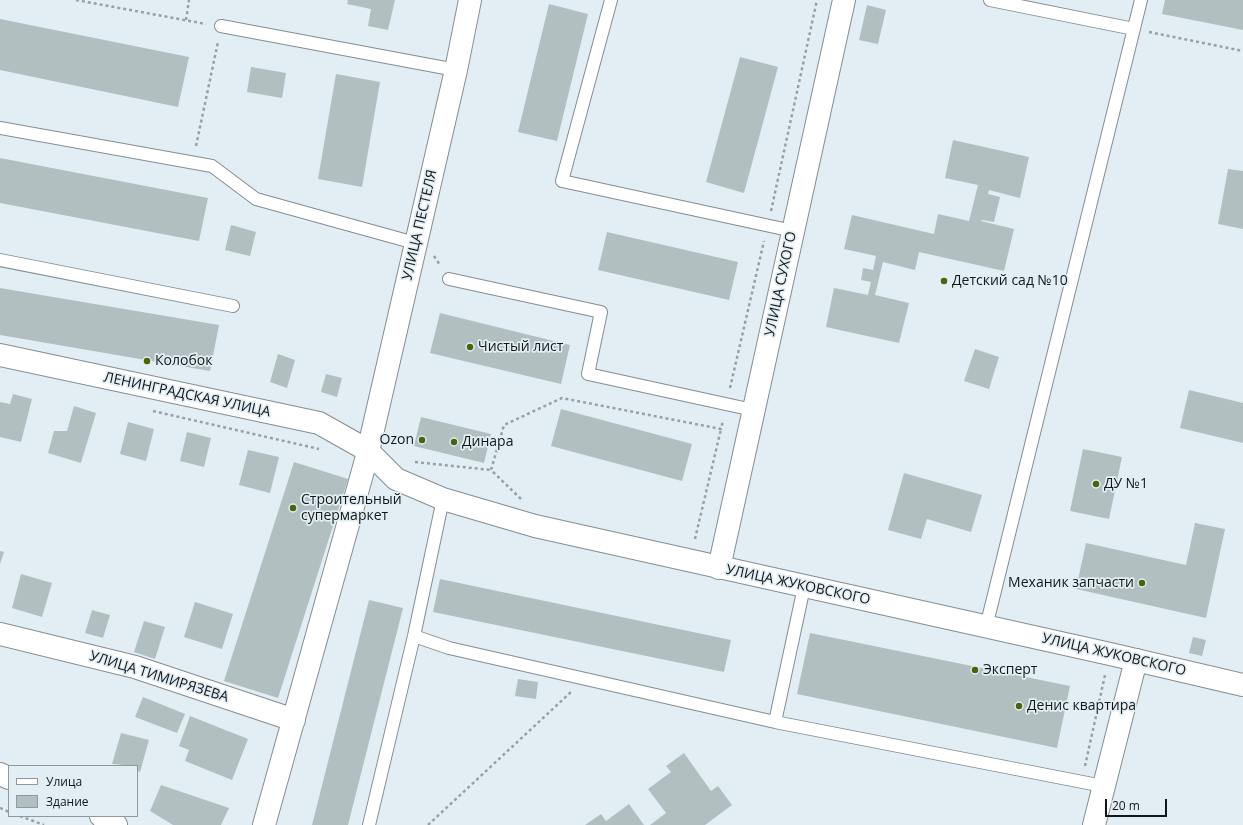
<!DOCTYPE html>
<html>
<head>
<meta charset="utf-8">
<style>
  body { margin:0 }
  #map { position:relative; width:1243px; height:825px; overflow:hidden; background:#e2eef4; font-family:"Open Sans",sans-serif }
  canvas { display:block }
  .legend { position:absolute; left:8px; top:765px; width:130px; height:52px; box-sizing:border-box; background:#e2eef4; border:1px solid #8f989c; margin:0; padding:5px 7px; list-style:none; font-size:12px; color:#131719 }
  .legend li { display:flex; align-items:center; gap:8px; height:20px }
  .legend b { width:20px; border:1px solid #8f989c }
  .scale { position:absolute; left:1105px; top:799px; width:62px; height:18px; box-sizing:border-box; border:2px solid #131719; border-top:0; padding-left:5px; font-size:12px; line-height:14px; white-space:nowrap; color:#131719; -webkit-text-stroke:3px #e2eef4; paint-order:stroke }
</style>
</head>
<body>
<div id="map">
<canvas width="1243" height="825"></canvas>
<ul class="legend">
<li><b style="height:5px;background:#fff"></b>Улица</li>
<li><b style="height:11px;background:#b2bfc1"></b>Здание</li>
</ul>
<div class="scale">20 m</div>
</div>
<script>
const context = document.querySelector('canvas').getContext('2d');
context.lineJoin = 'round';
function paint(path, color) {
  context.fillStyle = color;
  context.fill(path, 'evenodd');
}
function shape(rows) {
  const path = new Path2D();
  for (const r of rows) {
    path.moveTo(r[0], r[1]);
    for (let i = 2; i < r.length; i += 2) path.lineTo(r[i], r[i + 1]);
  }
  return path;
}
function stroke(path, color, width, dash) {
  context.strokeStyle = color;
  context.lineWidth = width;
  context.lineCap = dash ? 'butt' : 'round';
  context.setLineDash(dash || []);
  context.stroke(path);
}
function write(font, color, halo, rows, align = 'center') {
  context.font = font + ' "Open Sans",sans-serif';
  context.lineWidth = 3.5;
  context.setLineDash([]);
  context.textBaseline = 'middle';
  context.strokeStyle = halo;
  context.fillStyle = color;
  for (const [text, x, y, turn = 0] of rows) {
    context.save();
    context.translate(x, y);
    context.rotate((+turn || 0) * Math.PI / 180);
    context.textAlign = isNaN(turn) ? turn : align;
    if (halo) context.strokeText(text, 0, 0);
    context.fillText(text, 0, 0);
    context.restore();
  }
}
paint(shape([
  [348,0,395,0,388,30,368,26,371,9,347,4],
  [1165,0,1243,0,1243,30,1162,14],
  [549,4,588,14,557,141,518,132],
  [867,5,886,10,878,44,859,40],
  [0,19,189,57,178,107,0,70],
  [740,57,778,67,744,193,706,182],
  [251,67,286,73,282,98,247,92],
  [336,74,380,82,362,187,318,179],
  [953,140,1029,157,1020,198,989,190,988,194,1000,197,994,222,982,220,981,221,1014,229,1004,271,919,252,915,270,883,262,875,295,909,303,899,343,826,327,834,288,868,295,871,282,861,280,863,268,873,270,876,256,844,249,852,215,934,234,938,214,969,221,978,185,945,178],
  [0,158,208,198,199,241,0,203],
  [1228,169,1243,171,1243,229,1218,224],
  [231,225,256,232,250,256,225,250],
  [607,232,738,262,729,300,598,270],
  [0,288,219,325,210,371,0,335],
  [440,313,570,345,561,384,430,353],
  [975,349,999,357,989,389,964,381],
  [278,354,295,360,287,388,270,382],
  [326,374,342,378,337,397,321,392],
  [1189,390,1243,403,1243,443,1180,428],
  [13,394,32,399,21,442,0,437,0,402,10,404],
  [74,406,96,413,81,463,48,453,54,431,67,431],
  [561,409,692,444,682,481,551,446],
  [421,417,491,434,484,463,414,446],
  [128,422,154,429,146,461,120,454],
  [187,432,211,438,204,467,180,461],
  [1083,449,1122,457,1109,519,1070,511],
  [248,450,279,457,270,493,239,485],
  [294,462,348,479,278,698,224,681],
  [904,473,982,495,971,532,927,519,921,539,888,530],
  [1195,523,1225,529,1206,618,1076,589,1086,543,1186,565],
  [0,551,4,552,0,564],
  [21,574,52,583,42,617,12,608],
  [440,579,731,640,724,672,433,612],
  [369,600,403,608,348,825,312,825],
  [195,602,233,614,222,649,184,637],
  [92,610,110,615,103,638,85,633],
  [144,621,165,627,155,659,134,652],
  [810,633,1070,686,1057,748,797,694],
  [1193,637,1206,640,1202,656,1189,653],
  [518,679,538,682,536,699,515,696],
  [143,697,185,714,177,733,135,717],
  [190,716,248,739,232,780,185,761,189,750,179,746],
  [121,733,149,740,140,772,137,771,137,766,112,764],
  [684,753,711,791,718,786,732,805,705,825,650,825,666,813,648,789,671,772,666,766],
  [161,785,229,808,221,825,173,825,150,811],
  [629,804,644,825,585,825,601,814,606,821]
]), '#b2bfc1');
const service = shape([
  [611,0,562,181,793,231],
  [990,0,1134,29],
  [221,26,456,70],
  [0,128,212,166,256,199,415,243],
  [0,260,233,306],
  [449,279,601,312,588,374,753,410],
  [804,587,775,722,1103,786],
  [986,627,1141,0],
  [414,636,449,648,775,722],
  [369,825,414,636,443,499]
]);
const minor = shape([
  [719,568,844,0],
  [0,634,135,667,294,720],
  [264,825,366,460,456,70,470,0],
  [1094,825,1136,660]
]);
const tertiary = shape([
  [0,355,319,423,367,450,396,479,443,499,535,526,1110,654,1243,685]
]);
const secondary = shape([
  [0,774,9,778],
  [101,816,116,825]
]);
stroke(service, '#838e94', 14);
stroke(minor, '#838e94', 24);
stroke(tertiary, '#838e94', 24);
stroke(secondary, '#838e94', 24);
stroke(shape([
  [76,0,206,24],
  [186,20,189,0],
  [1149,32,1243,51],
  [196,146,218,42],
  [771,211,817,0],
  [434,256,440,265],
  [730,388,764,241],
  [153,411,319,449],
  [415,462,491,470],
  [521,499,491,470,504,425,562,398,721,429,723,420],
  [695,539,721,429],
  [1085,766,1105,675],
  [0,808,9,812],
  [20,816,44,825],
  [428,825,571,692]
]), '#97a1a5', 2.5, [3, 3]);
stroke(service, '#fff', 12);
stroke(minor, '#fff', 22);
stroke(tertiary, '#fff', 22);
stroke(secondary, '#fff', 22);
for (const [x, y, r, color] of [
  [944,281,4,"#4e620b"],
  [470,347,4,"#4e620b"],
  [147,361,4,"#4e620b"],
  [422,440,4,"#4e620b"],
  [454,442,4,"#4e620b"],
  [1096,484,4,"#4e620b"],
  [293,508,4,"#4e620b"],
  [1142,583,4,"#4e620b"],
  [975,670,4,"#4e620b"],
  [1019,706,4,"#4e620b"]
]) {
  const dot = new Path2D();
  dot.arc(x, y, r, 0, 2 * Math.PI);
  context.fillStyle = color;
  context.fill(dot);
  stroke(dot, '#e2eef4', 1.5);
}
write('14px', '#131719', '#e2eef4', [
  ["УЛИЦА ПЕСТЕЛЯ",420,225,-77],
  ["УЛИЦА СУХОГО",781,284,-78],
  ["ЛЕНИНГРАДСКАЯ УЛИЦА",187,395,12],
  ["УЛИЦА ЖУКОВСКОГО",798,585,12],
  ["УЛИЦА ЖУКОВСКОГО",1114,655,13],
  ["УЛИЦА ТИМИРЯЗЕВА",159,677,17]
]);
write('14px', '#131719', '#e2eef4', [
  ["Детский сад №10",952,281],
  ["Чистый лист",478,347],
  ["Колобок",155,361],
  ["Ozon",414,440,"right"],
  ["Динара",462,442],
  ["ДУ №1",1104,484],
  ["Строительный",301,500],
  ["супермаркет",301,516],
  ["Механик запчасти",1134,583,"right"],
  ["Эксперт",983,670],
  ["Денис квартира",1027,706]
], 'left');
</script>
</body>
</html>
